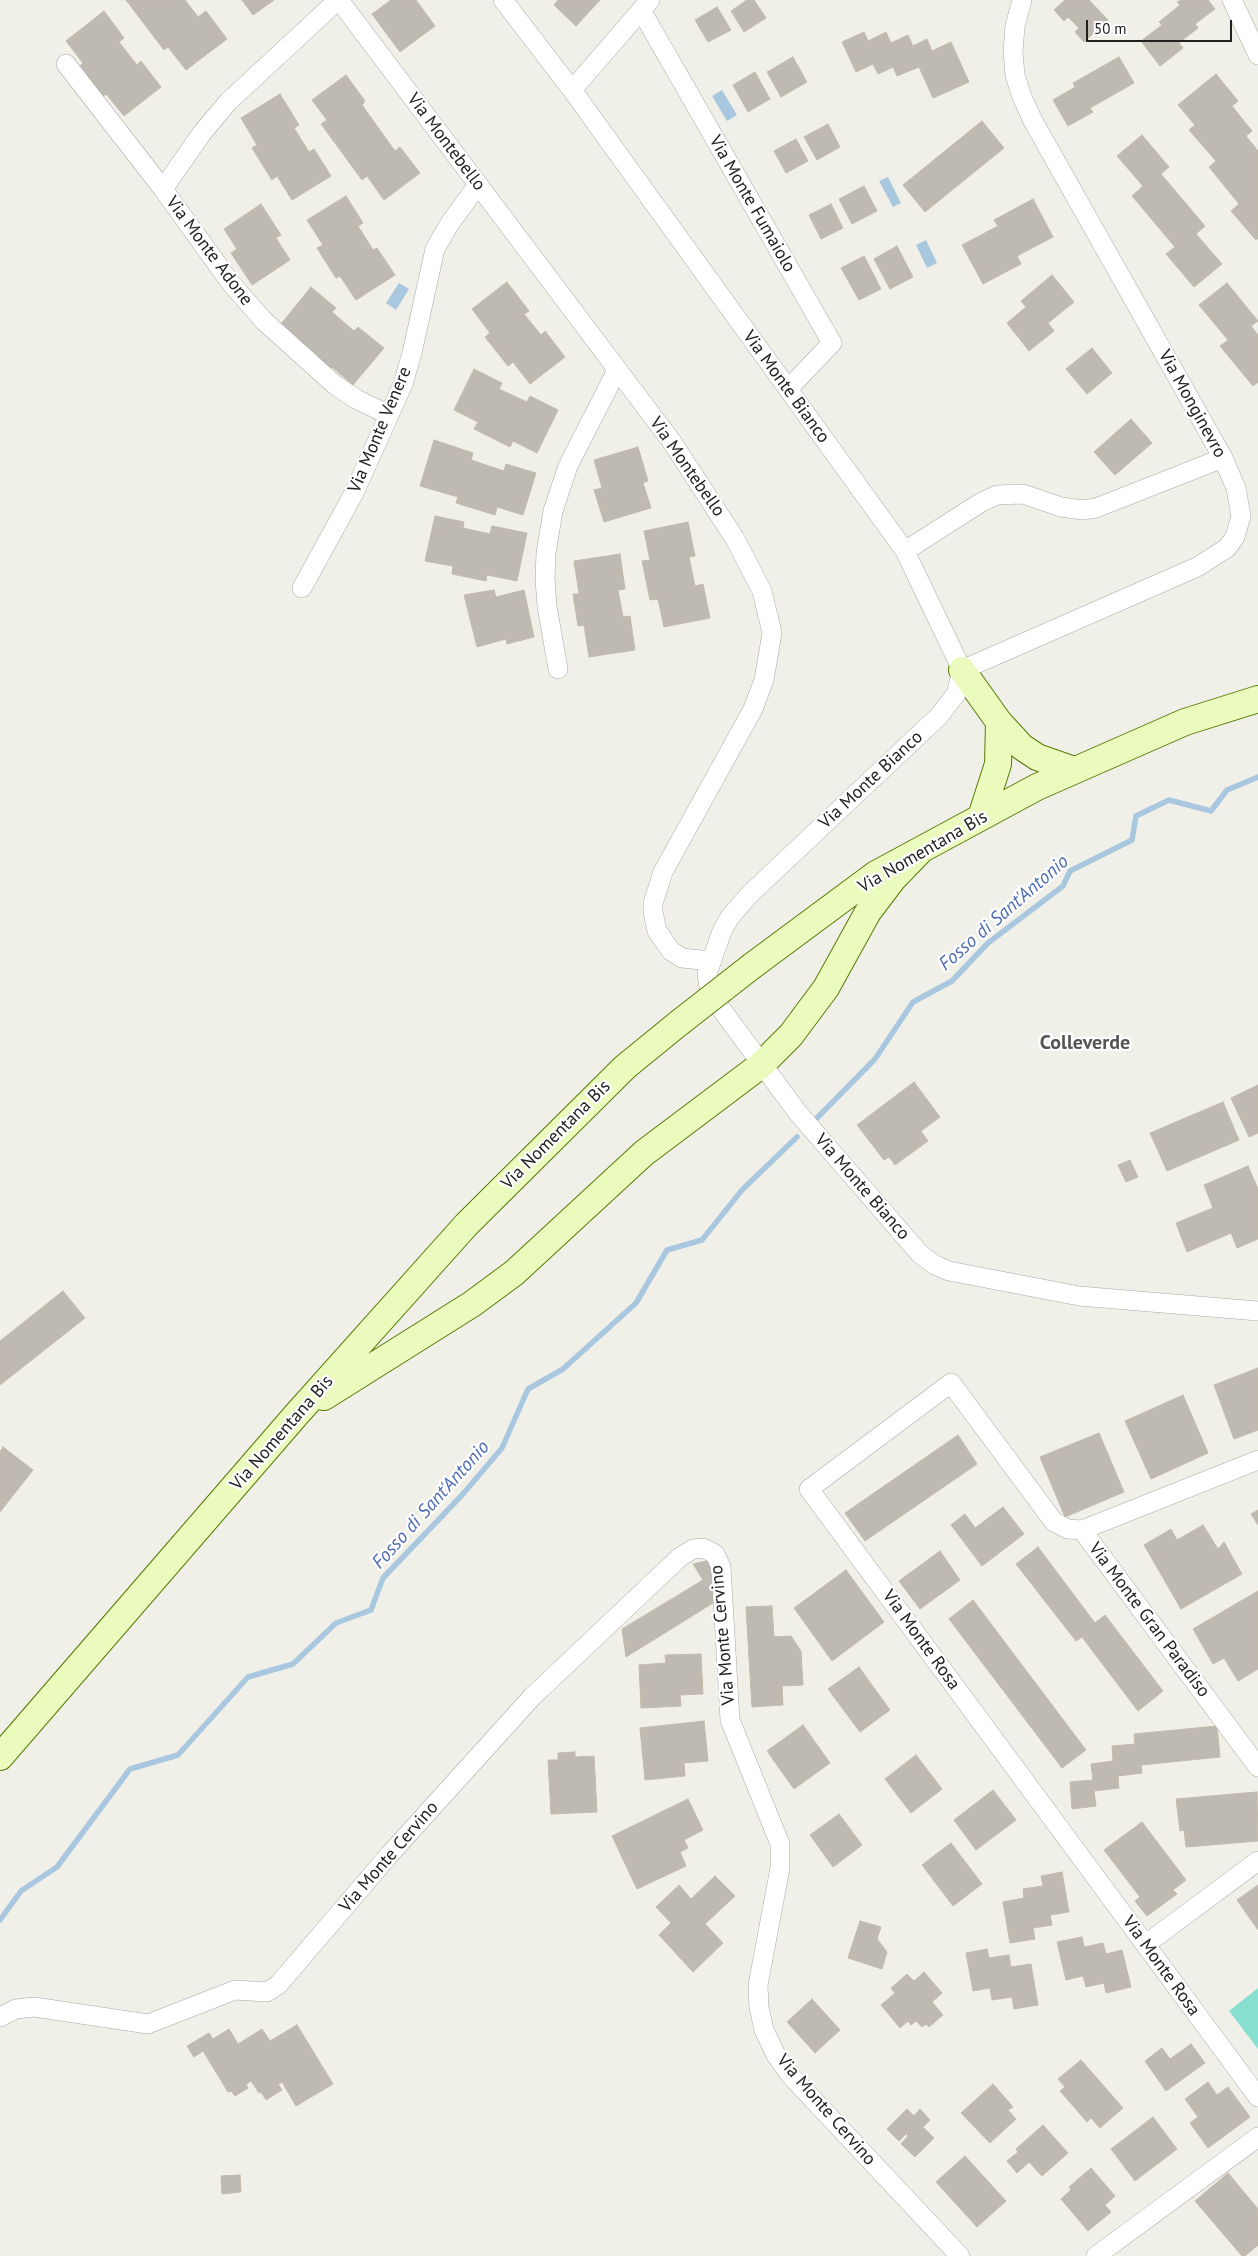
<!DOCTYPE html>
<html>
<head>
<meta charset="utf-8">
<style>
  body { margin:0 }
  #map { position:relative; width:1258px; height:2256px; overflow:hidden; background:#f1f0e8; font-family:"PT Sans",sans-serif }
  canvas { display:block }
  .scale { position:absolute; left:1086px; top:20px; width:146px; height:22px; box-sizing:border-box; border:2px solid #212121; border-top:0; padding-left:6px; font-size:15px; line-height:18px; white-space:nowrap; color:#212121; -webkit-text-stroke:4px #fff; paint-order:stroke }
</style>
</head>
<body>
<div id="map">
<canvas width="1258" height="2256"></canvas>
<div class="scale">50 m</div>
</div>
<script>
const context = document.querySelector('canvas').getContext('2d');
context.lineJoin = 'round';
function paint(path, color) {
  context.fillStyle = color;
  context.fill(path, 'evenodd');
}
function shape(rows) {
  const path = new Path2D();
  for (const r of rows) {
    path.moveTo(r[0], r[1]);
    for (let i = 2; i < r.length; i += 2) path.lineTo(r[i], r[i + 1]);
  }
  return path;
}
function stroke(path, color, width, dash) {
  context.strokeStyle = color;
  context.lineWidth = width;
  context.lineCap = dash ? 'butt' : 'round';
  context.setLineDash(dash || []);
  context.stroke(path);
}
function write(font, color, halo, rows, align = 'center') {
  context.font = font + ' "PT Sans",sans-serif';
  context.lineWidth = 4.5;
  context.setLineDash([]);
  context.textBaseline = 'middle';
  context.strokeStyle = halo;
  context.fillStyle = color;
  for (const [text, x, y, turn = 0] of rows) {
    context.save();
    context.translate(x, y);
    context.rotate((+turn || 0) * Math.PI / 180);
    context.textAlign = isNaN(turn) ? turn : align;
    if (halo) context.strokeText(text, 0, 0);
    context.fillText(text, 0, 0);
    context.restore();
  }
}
paint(shape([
  [1258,1988,1258,2049,1229,2011]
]), '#87e0cf');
paint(shape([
  [722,90,737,115,727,121,712,96],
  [888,177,901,203,893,207,879,181],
  [926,240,937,263,927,268,916,245],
  [399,283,409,289,396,310,386,303]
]), '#a9c8df');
stroke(shape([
  [817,1118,875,1059,913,1002,952,981,988,943,1063,886,1070,871,1132,840,1136,816,1169,800,1211,811,1227,790,1258,777],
  [0,1920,21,1891,57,1867,130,1769,178,1755,248,1677,293,1664,336,1623,371,1610,383,1578,463,1494,502,1448,528,1389,563,1369,636,1303,667,1250,702,1240,742,1190,797,1137]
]), '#a9c8df', 5.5);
const building = shape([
  [126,0,185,0,198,17,206,11,227,39,186,70,168,47,164,50,126,0],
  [242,0,274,0,253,15,242,0],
  [391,0,416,0,435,26,400,52,372,14,391,0],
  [558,0,600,0,576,26,554,5,558,0],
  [747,0,754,0,766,18,744,32,731,11,747,0],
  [1065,0,1089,0,1108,20,1084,42,1075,32,1079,28,1068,17,1064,21,1054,10,1065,0],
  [1181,0,1208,0,1215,9,1195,24,1198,28,1179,43,1183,48,1160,66,1141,41,1162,25,1159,22,1180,5,1177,2,1181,0],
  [717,7,731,30,708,42,695,20,717,7],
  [104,11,124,38,119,42,137,65,141,61,161,87,124,116,106,94,103,96,80,66,83,63,66,41,104,11],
  [864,32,868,41,886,32,891,43,908,35,913,46,927,39,932,51,951,42,969,82,933,98,919,67,897,76,893,67,878,74,873,64,856,72,842,42,864,32],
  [793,57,807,82,781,97,767,72,793,57],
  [1119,57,1134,83,1090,108,1093,112,1068,126,1053,100,1075,87,1073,83,1119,57],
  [755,72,770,99,748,112,733,85,755,72],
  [1216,74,1238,101,1232,106,1252,131,1246,136,1258,151,1258,238,1256,240,1231,211,1239,204,1209,167,1216,161,1189,130,1195,125,1178,105,1216,74],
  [346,75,365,101,362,105,395,151,400,147,420,173,384,200,367,176,362,180,321,124,327,120,312,100,346,75],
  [280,94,299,125,294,128,309,152,314,149,331,176,292,200,277,176,272,180,252,148,257,145,241,118,280,94],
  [982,121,1004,148,925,212,903,185,982,121],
  [828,124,840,147,817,160,804,137,828,124],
  [1142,135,1169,167,1161,174,1205,226,1196,234,1222,264,1194,287,1166,254,1175,247,1132,196,1143,186,1117,156,1142,135],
  [796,139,808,161,786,173,774,151,796,139],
  [864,186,877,211,852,224,839,199,864,186],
  [346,196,363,223,358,226,373,250,377,248,395,275,356,300,340,276,336,278,317,248,323,245,307,220,346,196],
  [1033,199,1053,237,1017,256,1021,264,983,284,962,245,998,226,994,220,1033,199],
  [261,204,281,235,276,238,290,260,252,285,231,253,237,249,224,229,261,204],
  [831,204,843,228,821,239,809,215,831,204],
  [897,246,913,277,890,289,874,259,897,246],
  [864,256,881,289,859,300,841,268,864,256],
  [1052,275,1074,302,1048,323,1054,331,1029,351,1007,323,1026,307,1021,301,1052,275],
  [507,282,529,311,524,314,541,335,545,331,565,357,530,384,513,362,508,366,485,337,490,333,472,309,507,282],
  [1227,283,1258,321,1251,326,1258,335,1258,382,1253,386,1220,346,1228,340,1199,305,1227,283],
  [311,287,336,308,332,312,354,331,358,327,384,348,353,385,332,367,329,370,298,345,301,341,281,324,311,287],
  [1092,348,1112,373,1087,394,1066,369,1092,348],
  [474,369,502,383,499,389,527,402,530,396,558,410,537,453,513,441,510,447,474,429,478,422,454,410,474,369],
  [1131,419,1152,443,1115,475,1094,452,1131,419],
  [434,440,473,453,471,460,504,471,506,464,536,473,523,515,497,507,495,515,456,503,458,497,420,486,434,440],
  [638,447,648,481,643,483,651,508,604,522,594,490,602,488,594,460,638,447],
  [435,516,464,522,463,528,490,534,492,526,527,533,517,581,487,575,486,581,452,574,453,566,425,561,435,516],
  [688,522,695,556,689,557,695,586,703,584,710,618,664,627,658,599,650,600,642,561,650,560,644,531,688,522],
  [620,554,625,589,618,590,623,617,630,616,635,650,589,657,584,625,578,626,573,594,579,594,574,561,620,554],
  [494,590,496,597,524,590,534,637,507,644,506,639,477,647,464,595,494,590],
  [914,1082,940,1117,921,1131,928,1141,895,1165,889,1157,884,1160,857,1125,914,1082],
  [1258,1085,1258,1133,1249,1137,1231,1098,1258,1085],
  [1223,1102,1239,1140,1167,1171,1150,1133,1223,1102],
  [1130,1160,1138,1177,1126,1182,1118,1165,1130,1160],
  [1248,1166,1258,1189,1258,1239,1237,1248,1231,1233,1187,1252,1176,1223,1213,1208,1204,1185,1248,1166],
  [63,1291,85,1318,0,1385,0,1341,63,1291],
  [1258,1368,1258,1430,1234,1439,1214,1385,1258,1368],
  [1183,1395,1208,1453,1151,1479,1125,1421,1183,1395],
  [1099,1433,1124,1492,1065,1517,1040,1457,1099,1433],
  [958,1435,977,1464,865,1541,845,1513,958,1435],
  [3,1447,33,1470,0,1512,0,1452,3,1447],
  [1003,1507,1024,1534,982,1566,951,1525,965,1514,975,1528,1003,1507],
  [1258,1510,1258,1525,1251,1514,1258,1510],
  [1203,1525,1218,1549,1224,1542,1242,1574,1181,1609,1144,1545,1171,1529,1177,1540,1203,1525],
  [1038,1547,1095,1623,1105,1615,1163,1691,1138,1711,1082,1637,1076,1641,1016,1564,1038,1547],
  [940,1551,960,1580,920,1609,899,1581,940,1551],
  [710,1560,713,1603,626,1657,622,1629,703,1580,693,1564,710,1560],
  [846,1570,884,1622,832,1661,794,1608,846,1570],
  [1258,1591,1258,1669,1238,1681,1224,1658,1213,1664,1193,1629,1258,1591],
  [973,1600,1086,1750,1062,1768,949,1619,973,1600],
  [772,1606,774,1637,791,1636,801,1651,803,1685,782,1686,783,1705,752,1707,746,1607,772,1606],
  [701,1654,703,1694,680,1695,681,1706,641,1708,639,1665,666,1663,665,1655,701,1654],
  [859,1667,890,1710,860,1732,828,1689,859,1667],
  [704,1721,708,1761,684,1763,685,1776,645,1780,640,1728,704,1721],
  [803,1725,830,1763,794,1789,767,1751,803,1725],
  [1217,1726,1220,1757,1141,1765,1142,1773,1118,1776,1119,1788,1094,1791,1096,1806,1072,1809,1070,1782,1093,1780,1091,1764,1113,1761,1112,1746,1135,1744,1134,1734,1217,1726],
  [575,1752,575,1757,594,1756,597,1812,551,1814,548,1760,558,1760,558,1753,575,1752],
  [916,1755,942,1789,911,1813,885,1779,916,1755],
  [993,1790,1016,1820,976,1850,954,1820,993,1790],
  [1257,1792,1258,1841,1186,1847,1184,1830,1180,1831,1176,1799,1257,1792],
  [688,1799,703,1830,684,1840,688,1848,680,1852,686,1866,637,1889,612,1836,688,1799],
  [839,1814,862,1845,833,1867,810,1835,839,1814],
  [1142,1822,1186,1880,1173,1890,1177,1894,1147,1916,1135,1901,1140,1897,1104,1850,1142,1822],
  [951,1843,982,1884,953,1906,922,1865,951,1843],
  [1062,1872,1069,1912,1050,1915,1052,1925,1033,1928,1035,1939,1010,1943,1003,1902,1024,1898,1023,1889,1043,1886,1041,1876,1062,1872],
  [715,1876,735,1896,705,1924,723,1943,693,1972,659,1935,671,1923,656,1907,679,1885,691,1899,715,1876],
  [1258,1885,1258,1930,1237,1900,1258,1885],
  [860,1921,881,1927,877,1939,887,1952,882,1969,848,1958,860,1921],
  [1082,1937,1084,1947,1103,1943,1106,1954,1122,1950,1131,1987,1106,1993,1104,1983,1086,1987,1083,1976,1066,1980,1057,1942,1082,1937],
  [987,1949,989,1958,1009,1955,1011,1967,1031,1964,1038,2005,1014,2009,1012,1997,992,2000,990,1988,973,1991,966,1953,987,1949],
  [924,1972,942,1993,932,2002,943,2015,929,2027,926,2024,922,2027,916,2021,911,2025,908,2021,900,2028,881,2005,895,1993,891,1988,907,1974,914,1981,924,1972],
  [812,1999,840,2030,815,2053,787,2022,812,1999],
  [297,2025,333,2084,296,2106,282,2082,278,2084,282,2090,266,2100,261,2092,259,2093,251,2081,246,2084,248,2088,235,2096,231,2091,228,2092,203,2051,194,2057,187,2046,209,2033,213,2039,229,2029,238,2044,262,2029,270,2041,297,2025],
  [1191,2044,1205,2063,1166,2091,1145,2061,1162,2048,1170,2059,1191,2044],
  [1081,2060,1123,2108,1100,2128,1091,2118,1087,2122,1060,2091,1065,2087,1058,2079,1081,2060],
  [1208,2082,1217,2095,1228,2087,1250,2117,1208,2148,1190,2123,1198,2117,1185,2099,1208,2082],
  [993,2084,1013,2107,1008,2110,1016,2119,990,2143,961,2113,993,2084],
  [907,2109,914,2116,920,2109,930,2120,923,2127,934,2138,915,2157,901,2144,908,2136,906,2134,899,2141,887,2129,907,2109],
  [1153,2117,1177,2149,1135,2181,1111,2149,1153,2117],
  [1043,2125,1068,2153,1042,2176,1029,2162,1017,2173,1007,2161,1018,2152,1016,2149,1043,2125],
  [965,2156,1006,2201,977,2227,936,2182,965,2156],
  [1091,2168,1115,2196,1105,2205,1111,2212,1088,2231,1061,2199,1071,2190,1069,2187,1091,2168],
  [1228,2173,1258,2209,1258,2245,1245,2256,1242,2256,1195,2201,1228,2173],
  [240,2175,241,2192,222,2194,221,2176,240,2175]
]);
paint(building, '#beb9b1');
stroke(building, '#c3baaa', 1);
const minor = shape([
  [338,0,228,102,202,133,163,189,230,282,264,321,335,385,356,399,389,415],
  [339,0,672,442,735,539,762,591,772,633,764,680,753,709,663,872,653,903,653,912,657,931,671,951,682,958,711,961],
  [503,0,572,90,905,551,962,670,956,694,939,716,750,894,730,917,722,931,707,974,709,987,716,1002,798,1113,920,1254,935,1265,949,1271,1079,1296,1258,1311],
  [1232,0,1258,55],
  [641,10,832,343,788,389],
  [66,64,163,189],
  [572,90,650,0],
  [905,551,980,503,997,495,1023,494,1061,507,1083,510,1096,508,1223,458],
  [302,588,354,493,403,384,412,353,435,249,450,223,478,185],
  [558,669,547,606,545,579,546,553,553,511,568,466,617,370],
  [962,670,1197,567,1227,548,1235,537,1241,516,1236,488,1223,458,1033,121,1022,97,1015,75,1013,52,1015,26,1022,0],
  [1258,1460,1082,1530,1258,1767],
  [1082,1530,1068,1529,1054,1522,951,1383,809,1489,1258,2097],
  [1146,1944,1258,1861],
  [0,2017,16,2009,34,2007,148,2024,235,1990,267,1992,278,1985,390,1854,532,1697,680,1557,693,1549,703,1548,715,1554,721,1567,730,1720,780,1844,780,1868,758,1985,759,2007,764,2030,776,2055,791,2076,960,2256],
  [1096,2256,1258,2137]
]);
const secondary = shape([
  [962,670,999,722,1022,747,1037,757,1074,770],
  [981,817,998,764,999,722],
  [752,966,876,874,1037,787,1185,722,1258,699],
  [324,1397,472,1304,514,1273,644,1153,761,1065,791,1035,826,988,868,912,893,879,921,850],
  [0,1757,296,1415,466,1225,625,1067,679,1023]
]);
stroke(minor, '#a8a8a8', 20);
stroke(secondary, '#577b05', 28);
stroke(minor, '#fff', 19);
stroke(secondary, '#ebfabd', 26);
const secondaryBridge = shape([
  [679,1023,752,966]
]);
stroke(secondaryBridge, '#577b05', 28, []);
stroke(secondaryBridge, '#ebfabd', 26);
write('18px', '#212121', '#fff', [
  ["Via Montebello",446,142,53],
  ["Via Monte Fumaiolo",752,204,60],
  ["Via Monte Adone",209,251,53],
  ["Via Monte Bianco",786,387,54],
  ["Via Monginevro",1192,404,61],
  ["Via Monte Venere",380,430,-67],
  ["Via Montebello",687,467,55],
  ["Via Monte Bianco",871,780,-43],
  ["Via Nomentana Bis",923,852,-30],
  ["Via Nomentana Bis",556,1135,-45],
  ["Via Monte Bianco",862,1187,49],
  ["Via Nomentana Bis",282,1433,-49],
  ["Via Monte Gran Paradiso",1149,1620,53],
  ["Via Monte Cervino",723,1635,-95],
  ["Via Monte Rosa",921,1640,54],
  ["Via Monte Cervino",389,1857,-49],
  ["Via Monte Rosa",1161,1966,54],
  ["Via Monte Cervino",826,2110,49]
]);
write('italic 19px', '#4c6bb2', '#fff', [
  ["Fosso di Sant'Antonio",1004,913,-41],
  ["Fosso di Sant'Antonio",431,1505,-48]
]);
write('bold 20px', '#545454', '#fff', [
  ["Colleverde",1085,1043]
]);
</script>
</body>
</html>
